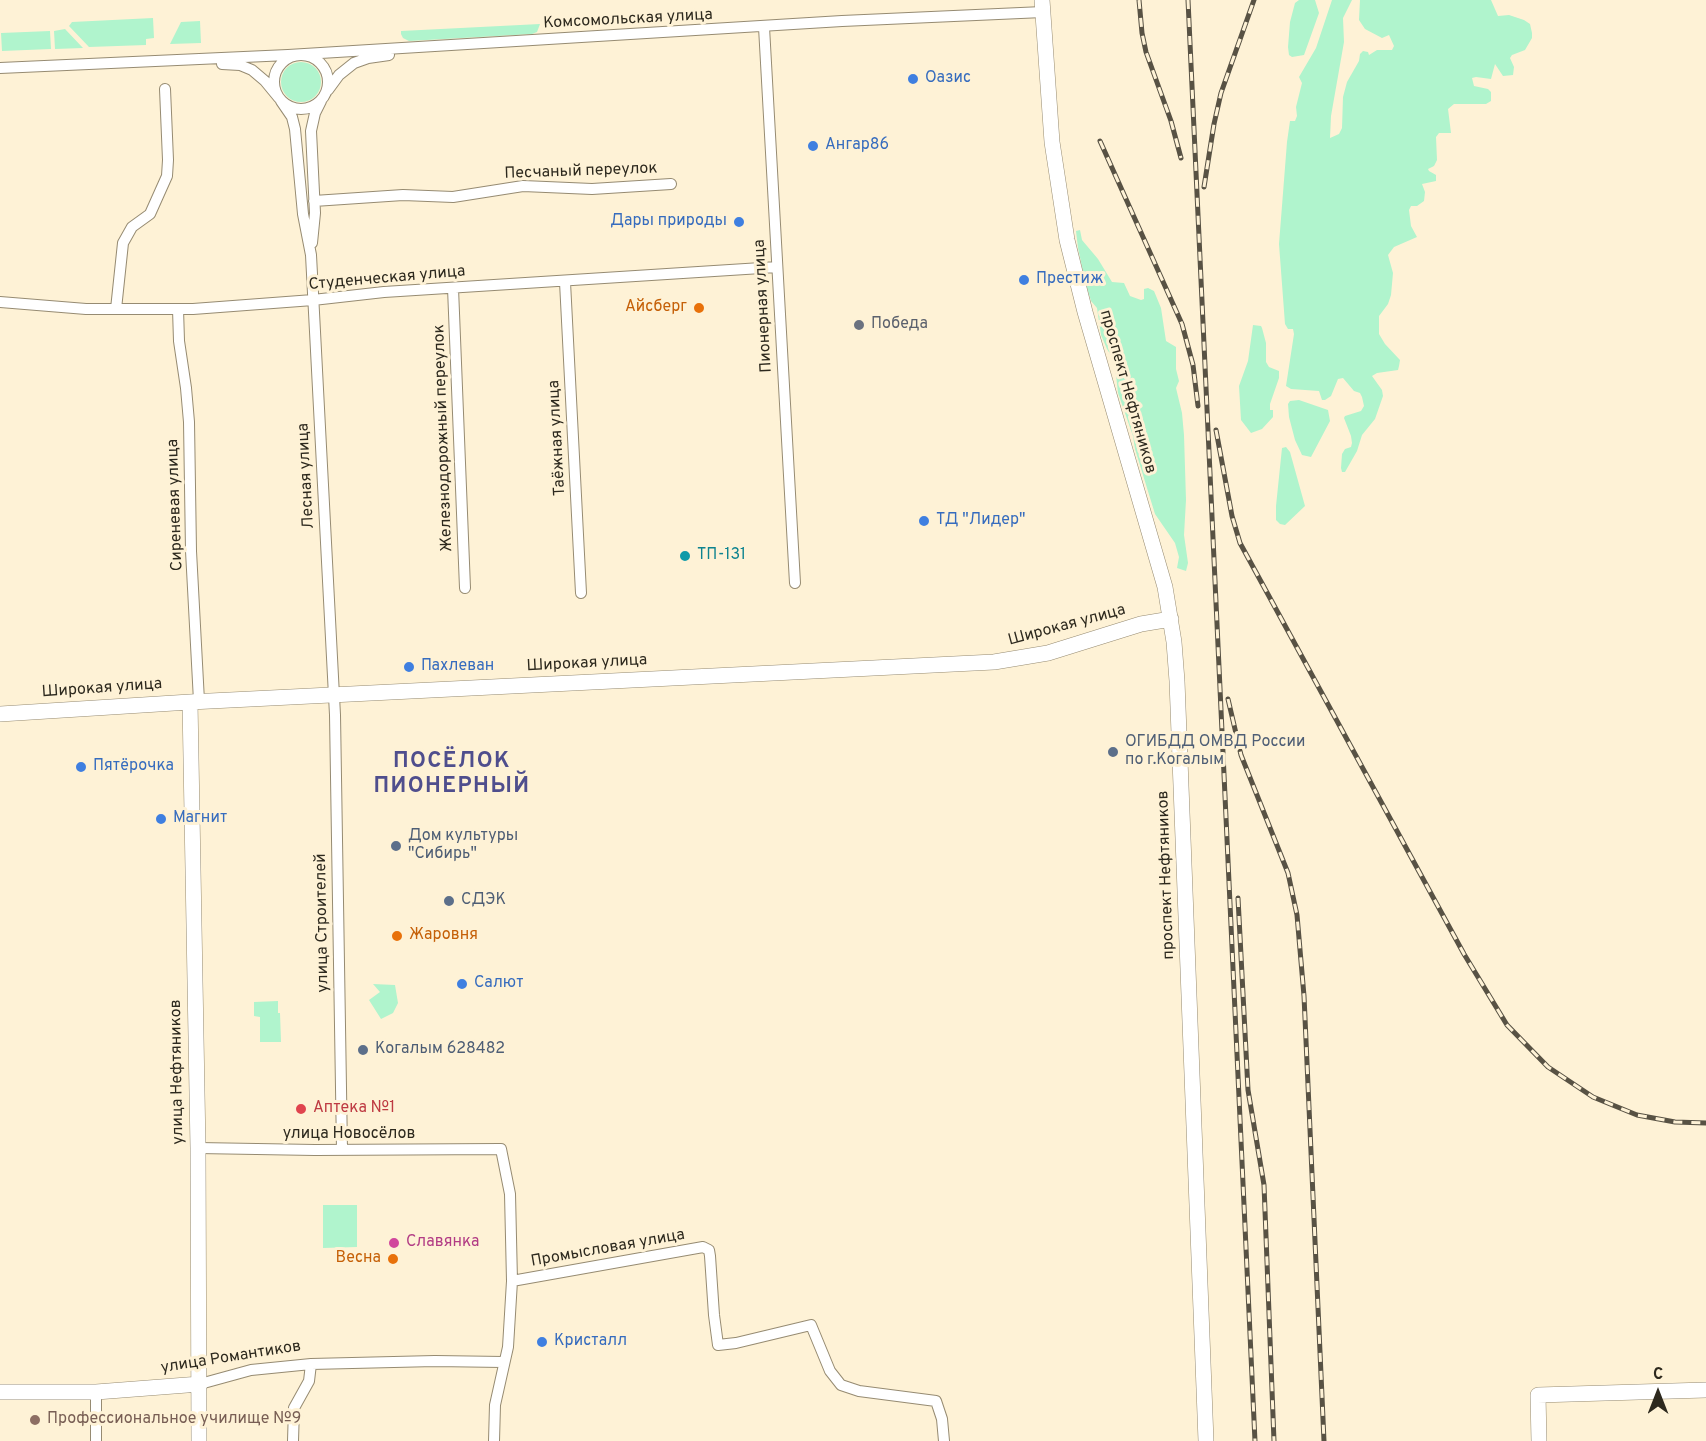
<!DOCTYPE html>
<html>
<head>
<meta charset="utf-8">
<style>
  body { margin:0 }
  #map { position:relative; width:1706px; height:1441px; overflow:hidden; background:#fef2d6; font-family:Overpass,sans-serif }
  canvas { display:block }
  .north { position:absolute; left:1628px; top:1363px; width:60px; height:60px; -webkit-text-stroke:4px #fef2d6; paint-order:stroke; rotate:0deg; font-size:16px; font-weight:700; line-height:24px; text-align:center; color:#2d291e }
  .north::after { content:''; display:block; margin:auto; width:21px; height:27px; background:#2d291e; clip-path:polygon(50% 0,100% 100%,50% 72%,0 100%) }
</style>
</head>
<body>
<div id="map">
<canvas width="1706" height="1441"></canvas>
<div class="north">С</div>
</div>
<script>
const context = document.querySelector('canvas').getContext('2d');
context.lineJoin = 'round';
function paint(path, color) {
  context.fillStyle = color;
  context.fill(path, 'evenodd');
}
function shape(rows) {
  const path = new Path2D();
  for (const r of rows) {
    if (r.length === 3) {
      path.moveTo(r[0] + r[2], r[1]);
      path.arc(r[0], r[1], r[2], 0, 2 * Math.PI);
      continue;
    }
    path.moveTo(r[0], r[1]);
    for (let i = 2; i < r.length; i += 2) path.lineTo(r[i], r[i + 1]);
  }
  return path;
}
function stroke(path, color, width, dash) {
  context.strokeStyle = color;
  context.lineWidth = width;
  context.lineCap = dash ? 'butt' : 'round';
  context.setLineDash(dash || []);
  context.stroke(path);
}
function write(font, color, halo, rows, align = 'center') {
  context.font = font + ' Overpass,sans-serif';
  context.lineWidth = 6;
  context.setLineDash([]);
  context.textBaseline = 'middle';
  context.strokeStyle = halo;
  context.fillStyle = color;
  for (const [text, x, y, turn = 0] of rows) {
    context.save();
    context.translate(x, y);
    context.rotate((+turn || 0) * Math.PI / 180);
    context.textAlign = isNaN(turn) ? turn : align;
    if (halo) context.strokeText(text, 0, 0);
    context.fillText(text, 0, 0);
    context.restore();
  }
}
paint(shape([
  [1299,0,1315,0,1319,13,1304,55,1292,57,1289,55,1288,47,1290,22,1295,3],
  [1332,0,1352,0,1343,18,1344,42,1331,116,1330,138,1339,134,1342,128,1343,97,1347,82,1359,61,1360,54,1363,51,1368,52,1369,55,1377,50,1392,50,1394,46,1389,35,1382,38,1365,29,1359,20,1360,0,1491,0,1498,16,1509,15,1524,20,1530,24,1532,33,1532,38,1525,50,1512,55,1510,58,1514,67,1513,75,1503,76,1495,64,1491,79,1476,77,1472,78,1474,86,1488,89,1491,92,1491,101,1486,104,1454,104,1448,109,1451,133,1439,133,1436,137,1437,160,1434,166,1428,169,1429,171,1436,175,1436,181,1422,184,1425,192,1424,201,1417,206,1411,206,1409,210,1411,226,1417,237,1394,247,1388,255,1393,273,1391,295,1388,304,1379,316,1379,334,1385,344,1400,360,1399,366,1398,370,1377,373,1372,376,1382,390,1383,396,1375,419,1362,435,1357,451,1345,472,1342,472,1341,468,1342,454,1345,449,1351,447,1352,443,1351,436,1344,418,1345,416,1361,411,1364,406,1362,397,1360,393,1354,391,1343,378,1338,379,1331,396,1325,400,1322,400,1319,391,1291,389,1286,386,1294,334,1293,329,1288,329,1285,324,1279,244,1287,142,1290,121,1295,121,1297,116,1296,107,1302,83,1299,77,1316,48],
  [153,18,154,38,146,39,146,45,89,47,69,26,72,22],
  [200,21,201,43,170,44,181,22],
  [540,24,537,32,532,34,409,41,403,38,401,34,401,31],
  [65,29,83,48,55,49,54,31],
  [50,31,51,49,2,51,1,33],
  [301,82,20],
  [1080,230,1082,240,1098,259,1112,282,1124,283,1130,296,1141,300,1144,299,1144,289,1148,288,1154,291,1161,308,1166,341,1176,347,1176,369,1179,381,1176,388,1182,413,1184,435,1186,500,1184,535,1188,563,1186,571,1177,568,1179,557,1175,543,1155,514,1135,449,1133,436,1118,393,1114,357,1112,357,1107,349,1101,335,1097,308,1091,301,1085,281,1078,248,1076,231],
  [1253,325,1261,326,1262,328,1266,343,1266,362,1269,367,1279,371,1279,378,1270,404,1270,410,1273,410,1273,417,1262,429,1251,433,1241,420,1239,386,1248,361],
  [1299,400,1328,410,1330,421,1311,457,1302,455,1295,440,1289,417,1288,404,1290,401],
  [1286,447,1290,452,1305,506,1285,525,1280,524,1276,520,1276,506,1282,448],
  [373,984,395,985,398,1003,393,1013,381,1019,369,1000,380,992],
  [278,1001,278,1013,280,1013,281,1042,260,1042,260,1017,254,1016,254,1002],
  [323,1205,357,1205,357,1247,323,1248]
]), '#b0f4cd');
const street = shape([
  [764,27,795,583],
  [301,82,27],
  [222,64,240,65,252,70,265,81,279,98],
  [0,68,288,55,842,21,1043,12],
  [328,90,339,75,354,63,368,58,389,55],
  [281,101,292,117,295,129,303,214,311,255,335,715,342,1150],
  [314,201,403,195,453,197,523,186,592,189,671,184],
  [312,243,315,213,311,131,315,113,321,101],
  [565,282,581,593],
  [453,288,465,588],
  [0,302,86,309,193,309,313,300,384,292,777,267],
  [116,309,123,243,132,227,150,214,167,176,168,160,165,89],
  [178,309,179,341,186,388,189,422,191,551,199,701],
  [198,1148,315,1150,501,1149,510,1194,512,1281,508,1347,495,1405,494,1441],
  [512,1281,703,1247,709,1250,710,1256,714,1315,718,1345,736,1343,811,1325,830,1371,841,1385,859,1391,936,1401,942,1419,944,1441],
  [200,1384,251,1370,311,1364,435,1361,503,1362],
  [96,1392,96,1441],
  [293,1441,294,1408,309,1381,311,1364]
]);
const secondary = shape([
  [1042,0,1052,142,1067,240,1085,312,1165,587,1174,642,1177,681,1206,1441],
  [190,702,198,1148,199,1441],
  [0,714,190,702,994,662,1048,653,1141,624,1171,619],
  [0,1392,96,1392,200,1384],
  [1539,1441,1538,1395,1706,1390]
]);
stroke(street, '#968b72', 12);
stroke(secondary, '#968b72', 16);
stroke(street, '#fff', 10);
stroke(secondary, '#fff', 15);
const rail = shape([
  [1139,0,1142,33,1146,52,1171,121,1181,158],
  [1188,0,1255,1441],
  [1100,141,1182,324,1193,365,1198,406],
  [1204,187,1214,124,1221,93,1254,0],
  [1216,430,1232,516,1240,543,1464,954,1507,1025,1548,1067,1593,1097,1637,1115,1675,1122,1706,1123],
  [1228,699,1241,755,1288,873,1297,915,1304,996,1324,1441],
  [1238,898,1248,1090,1264,1185,1274,1441]
]);
stroke(rail, '#585244', 5);
stroke(rail, '#fef2d6', 3, [9]);
for (const [x, y, r, color] of [
  [913,79,6,"#3f7fe0"],
  [813,146,6,"#3f7fe0"],
  [739,222,6,"#3f7fe0"],
  [1024,280,6,"#3f7fe0"],
  [699,308,6,"#e8710a"],
  [859,325,6,"#6b7280"],
  [924,521,6,"#3f7fe0"],
  [685,556,6,"#0f9aa8"],
  [409,667,6,"#3f7fe0"],
  [1113,752,6,"#5c6f8a"],
  [81,767,6,"#3f7fe0"],
  [161,819,6,"#3f7fe0"],
  [396,846,6,"#5c6f8a"],
  [449,901,6,"#5c6f8a"],
  [397,936,6,"#e8710a"],
  [462,984,6,"#3f7fe0"],
  [363,1050,6,"#5c6f8a"],
  [301,1109,6,"#e0444e"],
  [394,1243,6,"#d1479c"],
  [393,1259,6,"#e8710a"],
  [542,1342,6,"#3f7fe0"],
  [35,1420,6,"#8d6e63"]
]) {
  const dot = new Path2D();
  dot.arc(x, y, r, 0, 2 * Math.PI);
  context.fillStyle = color;
  context.fill(dot);
  stroke(dot, '#fef2d6', 2);
}
write('16px', '#2d291e', '#fef2d6', [
  ["Комсомольская улица",628,20,-3],
  ["Песчаный переулок",581,172,-2],
  ["Студенческая улица",387,279,-5],
  ["Пионерная улица",764,306,-93],
  ["проспект Нефтяников",1127,392,74],
  ["Железнодорожный переулок",444,438,-92],
  ["Таёжная улица",558,438,-93],
  ["Лесная улица",307,476,-93],
  ["Сиреневая улица",176,505,-92],
  ["Широкая улица",1067,626,-15],
  ["Широкая улица",587,664,-3],
  ["Широкая улица",102,689,-4],
  ["проспект Нефтяников",1167,875,-92],
  ["улица Строителей",323,923,-91],
  ["улица Нефтяников",178,1072,-91],
  ["улица Новосёлов",349,1135],
  ["Промысловая улица",608,1249,-10],
  ["улица Романтиков",231,1358,-9]
]);
write('16px', '#366cbe', '#fef2d6', [
  ["Оазис",925,79],
  ["Ангар86",825,146],
  ["Дары природы",727,222,"right"],
  ["Престиж",1036,280],
  ["ТД \"Лидер\"",936,521],
  ["Пахлеван",421,667],
  ["Пятёрочка",93,767],
  ["Магнит",173,819],
  ["Салют",474,984],
  ["Кристалл",554,1342]
], 'left');
write('16px', '#c56008', '#fef2d6', [
  ["Айсберг",687,308],
  ["Жаровня",409,936,"left"],
  ["Весна",381,1259]
], 'right');
write('16px', '#5b616d', '#fef2d6', [
  ["Победа",871,325]
], 'left');
write('16px', '#0d838f', '#fef2d6', [
  ["ТП-131",697,556]
], 'left');
write('16px', '#4e5e75', '#fef2d6', [
  ["ОГИБДД ОМВД России",1125,743],
  ["по г.Когалым",1125,761],
  ["Дом культуры",408,837],
  ["\"Сибирь\"",408,855],
  ["СДЭК",461,901],
  ["Когалым 628482",375,1050]
], 'left');
write('16px', '#be3a42', '#fef2d6', [
  ["Аптека №1",313,1109]
], 'left');
write('16px', '#b23c85', '#fef2d6', [
  ["Славянка",406,1243]
], 'left');
write('16px', '#785e54', '#fef2d6', [
  ["Профессиональное училище №9",47,1420]
], 'left');
context.letterSpacing = '1.5px';
write('bold 22px', '#4f4e8d', '#fef2d6', [
  ["ПОСЁЛОК",452,763],
  ["ПИОНЕРНЫЙ",452,788]
]);
context.letterSpacing = '0px';
</script>
</body>
</html>
